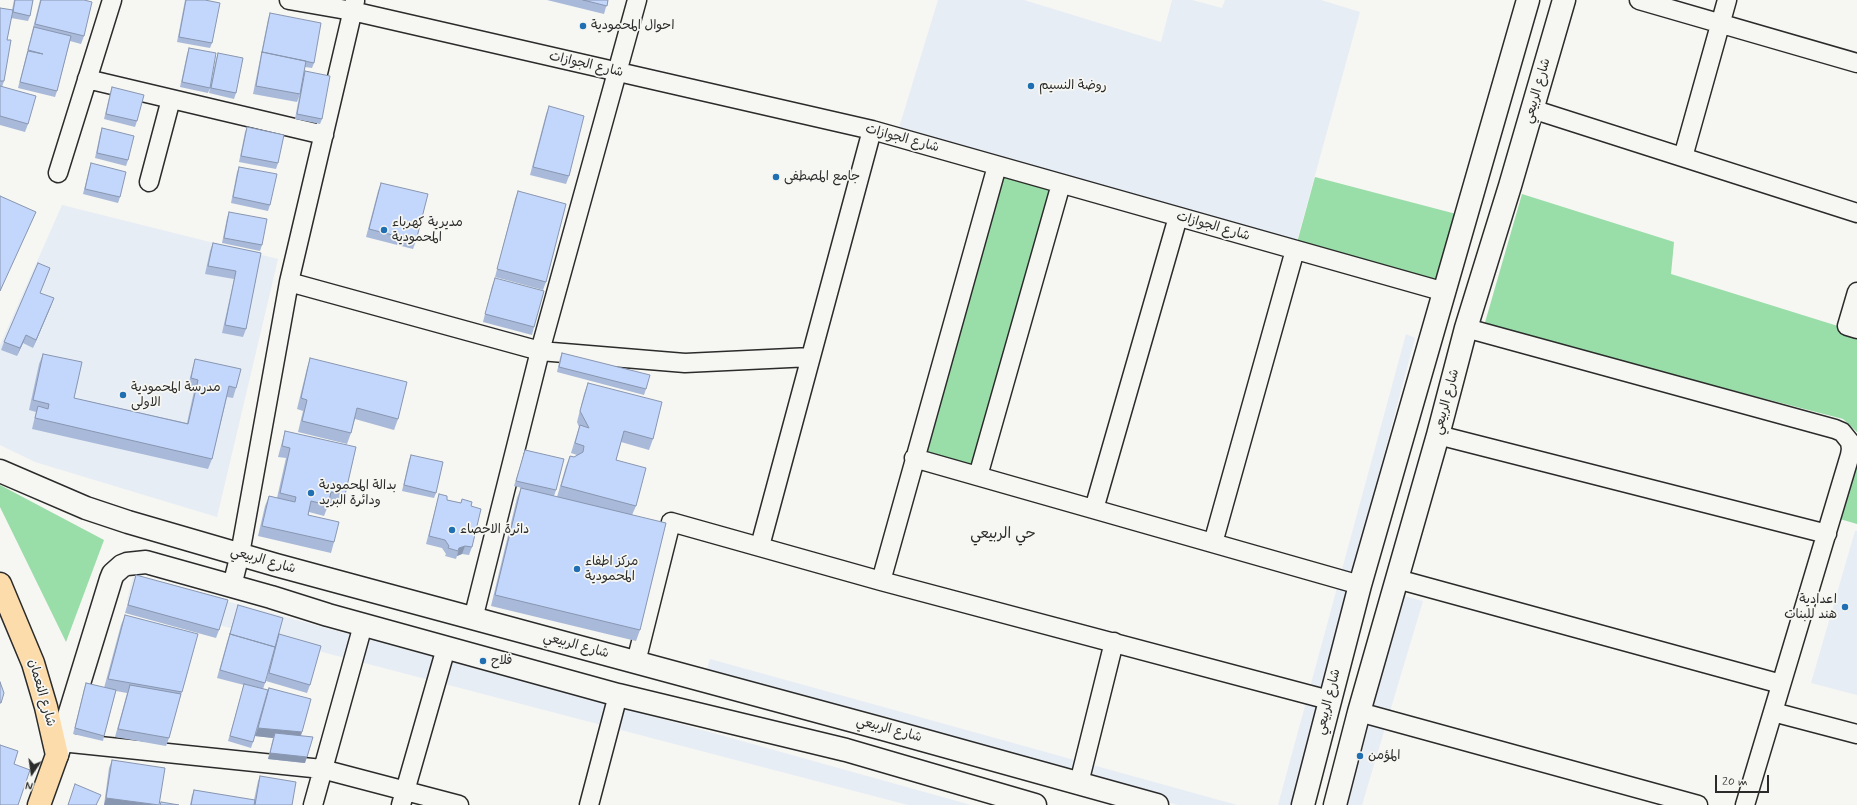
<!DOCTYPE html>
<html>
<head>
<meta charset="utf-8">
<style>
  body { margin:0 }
  #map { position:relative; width:1857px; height:805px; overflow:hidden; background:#f6f6f2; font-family:Mynerve,sans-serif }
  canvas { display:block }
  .north { position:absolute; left:12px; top:753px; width:40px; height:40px; -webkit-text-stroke:3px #f6f6f2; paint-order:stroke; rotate:193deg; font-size:11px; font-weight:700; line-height:16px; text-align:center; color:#2b2b2b }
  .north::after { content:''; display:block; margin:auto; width:14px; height:18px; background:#2b2b2b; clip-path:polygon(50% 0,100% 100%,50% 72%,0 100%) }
  .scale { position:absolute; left:1715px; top:775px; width:54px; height:18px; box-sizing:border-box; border:2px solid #2b2b2b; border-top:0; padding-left:5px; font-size:12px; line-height:14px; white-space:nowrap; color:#2b2b2b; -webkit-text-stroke:3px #f6f6f2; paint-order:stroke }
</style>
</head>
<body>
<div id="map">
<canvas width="1857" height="805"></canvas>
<div class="north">N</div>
<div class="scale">20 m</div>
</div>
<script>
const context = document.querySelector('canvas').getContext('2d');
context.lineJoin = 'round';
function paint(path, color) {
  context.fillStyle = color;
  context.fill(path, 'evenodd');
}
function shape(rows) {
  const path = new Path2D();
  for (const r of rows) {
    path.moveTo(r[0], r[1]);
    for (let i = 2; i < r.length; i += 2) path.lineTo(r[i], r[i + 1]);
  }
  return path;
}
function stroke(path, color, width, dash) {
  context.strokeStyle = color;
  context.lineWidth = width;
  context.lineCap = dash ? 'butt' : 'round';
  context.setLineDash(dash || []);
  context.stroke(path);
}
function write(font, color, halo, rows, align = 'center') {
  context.font = font + ' Mynerve,"Playpen Sans Arabic",sans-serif';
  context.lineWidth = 3.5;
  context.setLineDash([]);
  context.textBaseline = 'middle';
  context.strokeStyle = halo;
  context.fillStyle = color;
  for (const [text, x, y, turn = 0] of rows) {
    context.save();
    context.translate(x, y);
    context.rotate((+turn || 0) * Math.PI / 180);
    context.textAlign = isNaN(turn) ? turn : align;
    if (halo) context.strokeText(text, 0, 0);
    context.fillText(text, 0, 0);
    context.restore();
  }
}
paint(shape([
  [938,0,1024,0,1161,42,1172,0,1192,0,1222,8,1225,0,1321,0,1360,12,1296,244,898,131],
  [62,205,278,259,217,517,35,462,0,445,0,345],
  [1406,334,1415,338,1291,805,1278,805],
  [1855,531,1857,531,1857,695,1811,683],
  [133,576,609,704,971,805,908,805,127,601],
  [1401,595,1423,601,1362,805,1344,805],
  [710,659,1237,805,1178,805,705,676]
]), '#e7edf5');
paint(shape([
  [997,166,1061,184,978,476,914,458],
  [1315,177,1460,215,1445,292,1295,250],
  [1522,194,1674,242,1671,274,1857,332,1857,432,1843,419,1484,326],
  [1857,456,1857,524,1840,519],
  [0,485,104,540,66,642,0,507]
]), '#99dda9');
const street = shape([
  [289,0,352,11,872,130,1445,292],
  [1639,0,1857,63],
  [87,79,324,135],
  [1532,109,1857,213],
  [1683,157,1727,0],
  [58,173,112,0],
  [149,182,171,99],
  [289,282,540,351,685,363,811,357],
  [1857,292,1847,326,1857,329],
  [1466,328,1835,429,1842,432,1850,442,1851,449,1850,455,1745,805],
  [1438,435,1827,534],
  [914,458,1360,585],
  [978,476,1061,184],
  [1094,509,1178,217],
  [1213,543,1295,250],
  [760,546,872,130],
  [1397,579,1781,684],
  [881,581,997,166],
  [232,586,240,554,289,282,355,1],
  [473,619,540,351,637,0],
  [636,662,671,522,881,581,1329,700],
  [1359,712,1698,805],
  [1773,712,1857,734],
  [61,742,322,769,459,805],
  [1079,783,1114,642],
  [313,805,363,625],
  [401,805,446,648],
  [589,805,618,695]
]);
const secondary = shape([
  [0,471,86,508,128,522,276,565,883,729,1157,805],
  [57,755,111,579,113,574,122,566,127,564,146,562,271,597,328,615,618,695,846,750,1035,805],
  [1303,805,1360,585,1528,0],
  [1335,805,1359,712,1438,435,1466,328,1510,186,1564,0]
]);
const primary = shape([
  [0,584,33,663,46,707,57,755,39,805]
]);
stroke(street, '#2b2b2b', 21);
stroke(secondary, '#2b2b2b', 25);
stroke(primary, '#2b2b2b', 25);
stroke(street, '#f6f6f2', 18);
stroke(secondary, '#f6f6f2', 22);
stroke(primary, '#fddcac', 22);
paint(shape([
  [14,0,33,0,30,16,28,21,11,18,7,40,4,81,2,87,28,124,25,132,0,125,0,8,12,10],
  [40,0,84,0,84,36,81,44,70,41,57,91,55,97,18,88],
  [185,0,205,0,212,43,210,48,177,42],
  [547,0,608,0,604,14],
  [270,13,314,63,312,68,305,67,303,76,305,71,322,119,320,124,295,119,301,86,300,94,297,102,253,94,268,19],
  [189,48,210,88,208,93,180,87,187,54],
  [218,53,236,93,234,99,209,93,216,59],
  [112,87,137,121,135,127,104,119,110,93],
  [549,106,569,176,566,184,530,175,546,114],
  [247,127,278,163,276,169,239,162,245,132],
  [102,128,128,160,126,166,95,158,100,134],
  [91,163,120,197,118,203,83,194,89,169],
  [239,167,270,205,268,211,231,203,237,172],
  [381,183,416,241,413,249,366,237,378,191],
  [518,191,546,282,543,290,495,277,515,199],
  [229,212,262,245,260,251,222,243,227,218],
  [213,243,261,253,246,329,243,337,222,333,234,279,205,274,210,251],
  [495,278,534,327,532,335,483,322,492,286],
  [51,306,33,348,23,343,17,356,1,350,4,342],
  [562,353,646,389,644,395,557,372,560,358],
  [43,354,74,398,187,423,194,391,187,389,192,370,195,359,236,388,233,398,227,397,212,459,208,469,32,429,36,412,29,410,39,364],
  [310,358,398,419,394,430,355,419,351,433,347,444,298,432,303,411,297,409,307,368],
  [588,383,653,439,649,450,621,442,616,460,636,506,632,515,640,630,636,641,491,606,517,498,521,488,538,492,514,486,525,450,556,490,554,496,557,497,566,466,570,456,574,457,577,455,571,453,579,427,577,422,584,394],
  [285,431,345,495,341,506,329,503,324,516,309,512,308,515,334,542,331,553,258,536,265,506,269,496,277,498,286,458,278,457,282,442],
  [411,455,436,493,434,498,402,491,409,460],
  [439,494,447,500,461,503,462,499,471,506,472,547,469,555,462,554,457,556,456,559,445,556,446,554,442,548,426,544,437,502],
  [136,575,219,630,216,638,125,613],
  [238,605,265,683,263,689,253,742,251,748,228,741,244,685,217,678,227,642],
  [125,615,182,692,179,701,169,738,166,746,115,737,127,693,116,691,104,736,103,741,73,734,84,689,86,683,104,688,121,625],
  [279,634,310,685,307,693,266,681,276,642],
  [269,688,302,732,301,736,305,763,268,759,273,738,255,736,266,696],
  [112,760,159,805,104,805,109,768],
  [260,776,292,805,190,805,192,795,194,790,254,800,258,781]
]), '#a8b9d9');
paint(shape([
  [54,298,51,306,33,348,36,340],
  [26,335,23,343,17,356,20,348],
  [465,546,462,554,457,556,459,548],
  [258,728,302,732,299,740,275,733,273,738,255,736],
  [270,753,307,757,305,763,268,759],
  [106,798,157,805,104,805]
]), '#8896b0');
const building = shape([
  [15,0,33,0,30,16,13,12,15,0],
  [41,0,84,0,92,2,84,36,35,24,41,0],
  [186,0,205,0,220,3,212,43,179,37,186,0],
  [583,0,608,0,607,6,583,0],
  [0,8,13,10,7,40,11,40,4,81,0,81,0,8],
  [270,13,321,23,314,63,262,52,262,53,270,13],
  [34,27,71,36,57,91,20,82,28,51,43,54,28,50,34,27],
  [189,48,216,53,210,88,182,82,189,48],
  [262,52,306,61,300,94,256,86,262,52],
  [218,53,243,58,236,93,211,88,218,53],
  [305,71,330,76,322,119,297,114,305,71],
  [0,86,36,96,28,124,0,116,0,86],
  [112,87,144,95,137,121,106,114,112,87],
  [549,106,584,116,569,176,533,167,549,106],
  [247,127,284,135,278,163,241,156,247,127],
  [102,128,134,136,128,160,97,153,102,128],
  [91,163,126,172,120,197,85,189,91,163],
  [239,167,277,174,270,205,233,197,239,167],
  [381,183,428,194,416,241,369,229,381,183],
  [518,191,566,204,546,282,497,269,518,191],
  [0,196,36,212,0,291,0,196],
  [229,212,267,219,262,245,224,238,229,212],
  [213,243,261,253,246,329,225,325,236,271,208,266,213,243],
  [38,263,50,268,40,293,54,298,36,340,26,335,20,348,4,342,38,263],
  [495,278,544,291,534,327,485,314,495,278],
  [562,353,650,375,646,389,559,367,562,353],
  [43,354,82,362,74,398,188,424,198,380,191,378,195,359,241,369,236,388,229,386,212,459,35,418,38,406,48,409,49,404,33,400,43,354],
  [310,358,407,382,398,419,357,408,351,433,302,421,307,400,301,398,310,358],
  [588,383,662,402,653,439,624,431,616,460,646,468,636,506,561,486,570,456,574,457,583,452,584,446,575,443,580,425,589,428,580,411,588,383],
  [285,431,356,447,345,495,331,492,328,505,311,501,308,515,339,522,334,542,262,526,269,496,295,502,296,497,280,493,290,448,282,446,285,431],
  [525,450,564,459,556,490,516,481,525,450],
  [411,455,443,462,436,493,404,485,411,455],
  [521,488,666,523,640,630,495,595,521,488],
  [439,494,447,496,447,500,461,503,462,499,472,502,471,506,481,509,472,547,465,546,459,548,458,551,448,548,449,546,445,540,429,536,439,494],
  [136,575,228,600,219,630,128,605,136,575],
  [238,605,283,618,275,647,230,634,238,605],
  [125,615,198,634,182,692,108,679,125,615],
  [230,634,275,647,265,683,220,670,230,634],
  [279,634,321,646,310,685,269,673,279,634],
  [0,682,4,693,1,703,0,703,0,682],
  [86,683,116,690,104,736,75,728,86,683],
  [244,684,268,690,253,742,230,736,244,684],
  [130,685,181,694,169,738,118,729,130,685],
  [269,688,311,699,302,732,258,728,269,688],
  [275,733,313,737,307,757,270,753,275,733],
  [0,745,18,751,14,764,30,770,18,805,0,805,0,745],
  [112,760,165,768,159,805,106,798,112,760],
  [260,776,296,782,292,805,255,805,260,776],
  [75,784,101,795,96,805,97,805,68,805,75,784],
  [194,790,255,800,254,805,191,805,194,790],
  [161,802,179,805,160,805,161,802]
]);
paint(building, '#c3d7fc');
stroke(building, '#8896b0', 1);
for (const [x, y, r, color] of [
  [583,26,4,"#1f6fb2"],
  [1031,86,4,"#1f6fb2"],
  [776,177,4,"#1f6fb2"],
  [384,230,4,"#1f6fb2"],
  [123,395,4,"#1f6fb2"],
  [311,493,4,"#1f6fb2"],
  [452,530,4,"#1f6fb2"],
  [577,569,4,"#1f6fb2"],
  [1845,607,4,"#1f6fb2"],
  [483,661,4,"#1f6fb2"],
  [1360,756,4,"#1f6fb2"]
]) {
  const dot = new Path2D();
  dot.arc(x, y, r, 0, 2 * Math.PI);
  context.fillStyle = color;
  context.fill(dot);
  stroke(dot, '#f6f6f2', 1.5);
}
write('13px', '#2b2b2b', '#f6f6f2', [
  ["احوال المحمودية",591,26],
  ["روضة النسيم",1039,86],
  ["جامع المصطفى",784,177],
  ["مديرية كهرباء",392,223],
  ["المحمودية",392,238],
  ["مدرسة المحمودية",131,388],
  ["الاولى",131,403],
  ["بدالة المحمودية",319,486],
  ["ودائرة البريد",319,501],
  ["دائرة الاحصاء",460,530],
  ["مركز اطفاء",585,562],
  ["المحمودية",585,577],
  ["اعدادية",1837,600,"right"],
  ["هند للبنات",1837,615,"right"],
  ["فلاح",491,661],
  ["المؤمن",1368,756]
], 'left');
write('13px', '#2b2b2b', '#f6f6f2', [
  ["شارع الجوازات",586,65,13],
  ["شارع الربيعي",1538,91,-74],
  ["شارع الجوازات",902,139,15],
  ["شارع الجوازات",1213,227,16],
  ["شارع الربيعي",1447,402,-75],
  ["شارع الربيعي",263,561,16],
  ["شارع الربيعي",576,646,15],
  ["شارع النعمان",41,693,74],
  ["شارع الربيعي",1329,702,-76],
  ["شارع الربيعي",889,730,15]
]);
write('15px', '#2b2b2b', '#f6f6f2', [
  ["حي الربيعي",1003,535]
]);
</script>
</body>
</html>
